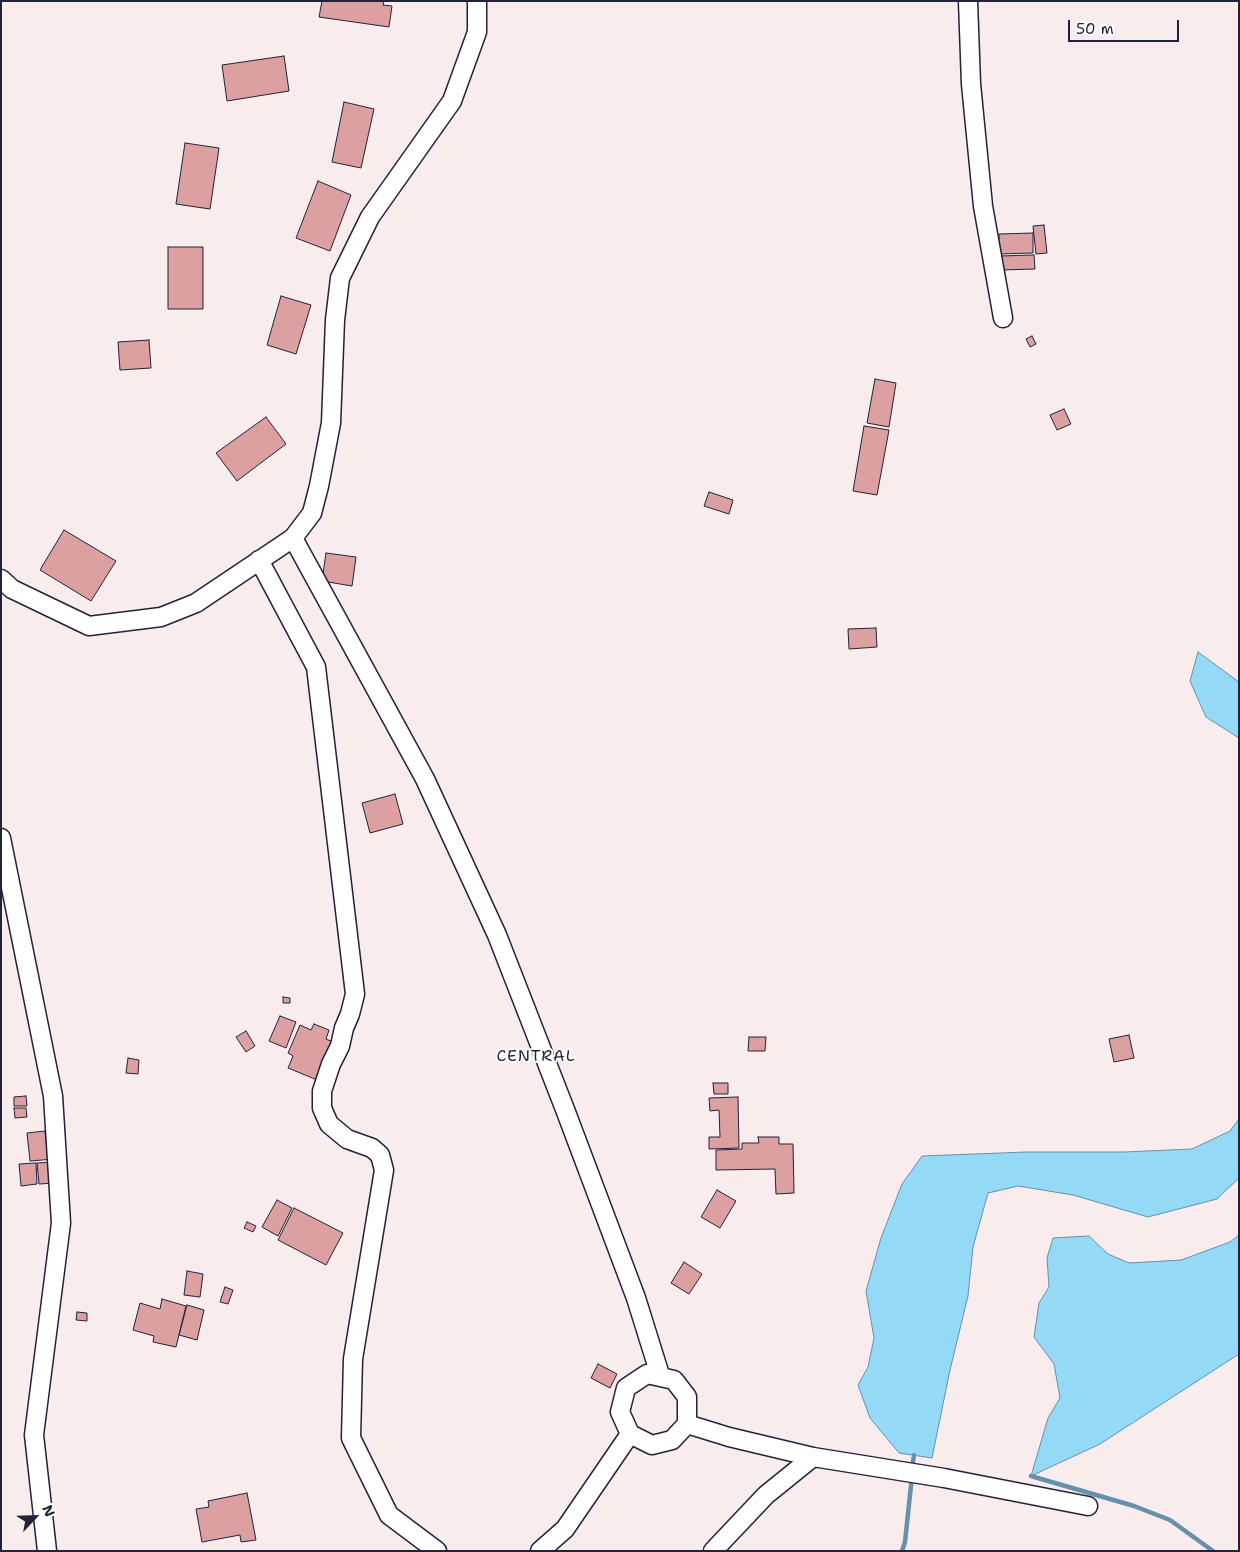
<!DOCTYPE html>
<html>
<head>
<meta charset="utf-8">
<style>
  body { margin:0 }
  #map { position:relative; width:1240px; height:1552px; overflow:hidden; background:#f8ecec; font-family:"Shantell Sans",sans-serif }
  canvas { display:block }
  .frame { position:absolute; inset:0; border:2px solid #22223b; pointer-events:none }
  .north { position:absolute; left:10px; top:1492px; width:50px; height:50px; -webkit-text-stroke:4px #fff; paint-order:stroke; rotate:66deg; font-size:14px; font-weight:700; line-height:20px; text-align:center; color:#22223b }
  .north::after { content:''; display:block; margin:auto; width:18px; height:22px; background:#22223b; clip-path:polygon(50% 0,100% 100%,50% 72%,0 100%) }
  .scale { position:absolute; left:1068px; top:20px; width:111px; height:22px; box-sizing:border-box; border:2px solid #22223b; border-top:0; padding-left:6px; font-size:15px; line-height:18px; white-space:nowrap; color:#22223b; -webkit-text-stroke:4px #fff; paint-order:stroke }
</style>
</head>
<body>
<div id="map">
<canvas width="1240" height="1552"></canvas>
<div class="frame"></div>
<div class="north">N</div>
<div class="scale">50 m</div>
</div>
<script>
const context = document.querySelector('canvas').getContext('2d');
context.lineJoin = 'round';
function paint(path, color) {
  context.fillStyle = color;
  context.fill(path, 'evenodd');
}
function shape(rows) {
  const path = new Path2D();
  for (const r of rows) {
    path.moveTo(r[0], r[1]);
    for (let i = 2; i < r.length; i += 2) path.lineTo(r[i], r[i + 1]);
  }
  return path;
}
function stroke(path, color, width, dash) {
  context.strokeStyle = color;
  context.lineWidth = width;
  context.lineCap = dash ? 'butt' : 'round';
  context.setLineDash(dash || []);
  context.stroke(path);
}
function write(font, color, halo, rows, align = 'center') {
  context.font = font + ' "Shantell Sans",sans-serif';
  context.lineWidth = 4;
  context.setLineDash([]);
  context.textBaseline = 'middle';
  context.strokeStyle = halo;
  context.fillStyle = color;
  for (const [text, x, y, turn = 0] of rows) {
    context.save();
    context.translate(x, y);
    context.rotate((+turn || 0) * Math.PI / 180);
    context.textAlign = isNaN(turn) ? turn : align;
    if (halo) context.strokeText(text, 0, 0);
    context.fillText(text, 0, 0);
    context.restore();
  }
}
const water = shape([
  [1198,652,1239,682,1239,738,1206,717,1190,681,1198,652],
  [1239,1119,1239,1178,1217,1199,1148,1217,1073,1195,1018,1186,988,1193,973,1247,968,1296,950,1370,932,1458,899,1453,870,1418,858,1385,868,1367,874,1338,866,1291,881,1238,902,1184,922,1156,1027,1152,1124,1152,1192,1149,1230,1131,1239,1119],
  [1239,1235,1239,1354,1100,1444,1031,1476,1048,1418,1060,1398,1054,1364,1034,1337,1039,1303,1049,1287,1047,1258,1053,1238,1089,1236,1108,1254,1129,1263,1181,1260,1230,1242,1239,1235]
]);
paint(water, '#94d9f6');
stroke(water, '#6690ab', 1);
stroke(shape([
  [912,1469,914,1455],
  [1031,1476,1134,1506,1170,1520,1213,1551],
  [902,1551,905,1542,912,1476]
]), '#6690ab', 4.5);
const building = shape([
  [322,1,384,1,383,5,392,6,389,27,319,17,322,1],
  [284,56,289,91,227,101,222,65,284,56],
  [344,102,374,109,361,168,332,162,344,102],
  [185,143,219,148,210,209,176,204,185,143],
  [318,181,351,195,330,251,296,238,318,181],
  [1044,225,1047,253,1036,254,1033,226,1044,225],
  [1033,233,1033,253,999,254,999,234,1033,233],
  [168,247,203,247,203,309,168,309,168,247],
  [1034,255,1035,269,1001,270,1000,256,1034,255],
  [281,296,311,305,296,354,267,345,281,296],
  [1032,336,1036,344,1030,347,1026,339,1032,336],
  [149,340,151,368,120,370,118,342,149,340],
  [875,379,896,383,889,427,867,423,875,379],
  [1064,409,1071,424,1057,430,1050,415,1064,409],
  [266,417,286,444,237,481,216,453,266,417],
  [864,426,889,430,877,495,853,491,864,426],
  [709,492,733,500,729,514,704,506,709,492],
  [64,530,116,561,91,601,40,570,64,530],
  [326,553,356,557,352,586,322,581,326,553],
  [876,628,877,647,849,649,848,629,876,628],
  [395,794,403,824,370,833,362,803,395,794],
  [283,997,290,998,290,1003,283,1003,283,997],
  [280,1016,296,1022,286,1048,269,1041,280,1016],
  [314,1024,329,1030,326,1039,338,1044,322,1082,288,1068,293,1056,288,1053,300,1025,311,1030,314,1024],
  [246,1031,255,1046,246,1052,236,1037,246,1031],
  [1129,1035,1134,1058,1114,1062,1109,1039,1129,1035],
  [749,1037,766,1037,765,1051,748,1051,749,1037],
  [128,1058,139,1060,138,1074,126,1073,128,1058],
  [713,1083,728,1083,728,1094,714,1094,713,1083],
  [26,1096,27,1106,14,1106,14,1097,26,1096],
  [738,1097,739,1148,709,1149,709,1137,720,1137,719,1110,710,1111,709,1098,738,1097],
  [14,1108,26,1108,27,1117,15,1118,14,1108],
  [45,1131,46,1142,52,1141,54,1159,30,1161,27,1133,45,1131],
  [758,1137,779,1137,779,1144,793,1144,794,1193,776,1194,775,1169,716,1170,716,1150,742,1149,742,1143,759,1143,758,1137],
  [53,1162,55,1183,39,1184,37,1163,53,1162],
  [36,1163,37,1184,21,1186,19,1164,36,1163],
  [717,1190,736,1201,720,1228,701,1217,717,1190],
  [277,1200,292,1208,278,1236,262,1227,277,1200],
  [294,1208,343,1233,326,1265,278,1240,294,1208],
  [247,1222,256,1226,253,1232,244,1228,247,1222],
  [684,1262,702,1274,689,1294,671,1283,684,1262],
  [187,1271,203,1274,200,1297,184,1295,187,1271],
  [225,1287,233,1290,228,1304,220,1302,225,1287],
  [162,1299,186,1306,176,1347,153,1342,154,1336,133,1330,140,1303,160,1309,162,1299],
  [187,1305,204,1310,197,1340,179,1335,187,1305],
  [77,1312,87,1313,87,1321,76,1320,77,1312],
  [598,1364,617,1374,610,1388,591,1378,598,1364],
  [247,1493,256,1540,241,1542,240,1535,202,1542,196,1509,209,1507,208,1501,247,1493]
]);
paint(building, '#dba09f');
stroke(building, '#22223b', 1);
const minor = shape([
  [968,1,971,84,983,206,1003,318],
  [293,538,425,779,497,935,566,1112,636,1298,660,1375],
  [259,560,316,667,355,994,350,1014,344,1028,340,1046,331,1064,322,1091,322,1108,329,1124,347,1139,372,1148,380,1155,384,1170,353,1359,351,1438,389,1515,437,1551],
  [1,579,12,589,89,626,161,617,196,603,293,538,312,513,319,486,331,423,335,320,340,278,370,217,452,101,477,32,477,1],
  [1,838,53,1096,61,1223,34,1435,47,1551],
  [647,1374,674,1380,687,1397,687,1424,672,1440,652,1445,630,1434,620,1412,626,1388,647,1374],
  [687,1424,729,1437,813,1457],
  [540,1551,565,1529,630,1434],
  [713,1551,766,1495,813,1457,944,1478,1088,1506]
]);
stroke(minor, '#22223b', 21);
stroke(minor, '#fff', 18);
context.letterSpacing = '1px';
write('16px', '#22223b', '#fff', [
  ["CENTRAL",536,1057]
]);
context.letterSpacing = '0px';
</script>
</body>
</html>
